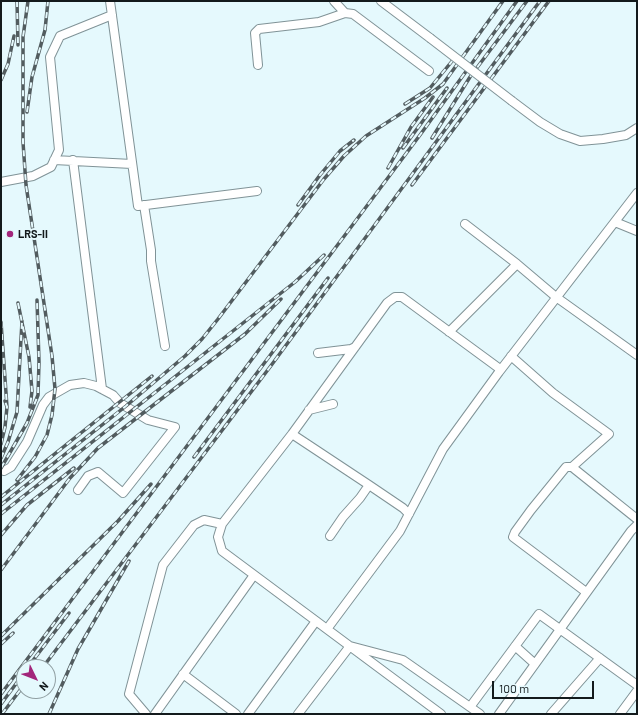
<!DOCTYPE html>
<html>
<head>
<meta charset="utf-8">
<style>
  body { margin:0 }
  #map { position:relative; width:638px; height:715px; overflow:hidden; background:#e5f9fd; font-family:Barlow,sans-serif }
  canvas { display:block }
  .frame { position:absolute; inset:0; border:2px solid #131a1c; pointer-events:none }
  .north { position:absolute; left:16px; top:659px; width:40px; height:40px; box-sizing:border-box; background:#e5f9fd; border:1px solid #91a0a3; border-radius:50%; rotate:133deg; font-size:11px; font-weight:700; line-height:16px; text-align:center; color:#131a1c }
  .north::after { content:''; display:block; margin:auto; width:14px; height:18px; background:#a2267b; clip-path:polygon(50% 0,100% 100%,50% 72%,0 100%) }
  .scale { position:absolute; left:492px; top:681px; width:102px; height:18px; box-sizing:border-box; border:2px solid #131a1c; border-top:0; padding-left:5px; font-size:12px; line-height:14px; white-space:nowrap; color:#131a1c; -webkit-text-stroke:3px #e5f9fd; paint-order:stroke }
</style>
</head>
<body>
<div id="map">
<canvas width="638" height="715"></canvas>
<div class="frame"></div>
<div class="north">N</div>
<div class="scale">100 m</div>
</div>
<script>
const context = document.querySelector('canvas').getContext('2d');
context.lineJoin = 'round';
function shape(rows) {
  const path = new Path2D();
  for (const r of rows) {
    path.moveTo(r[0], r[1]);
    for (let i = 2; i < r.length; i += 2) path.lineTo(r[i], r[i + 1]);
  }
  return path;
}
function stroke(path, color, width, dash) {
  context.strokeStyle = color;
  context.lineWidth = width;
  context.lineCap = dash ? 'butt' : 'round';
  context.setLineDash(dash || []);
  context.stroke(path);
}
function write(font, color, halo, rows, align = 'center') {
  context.font = font + ' Barlow,sans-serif';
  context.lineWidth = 4;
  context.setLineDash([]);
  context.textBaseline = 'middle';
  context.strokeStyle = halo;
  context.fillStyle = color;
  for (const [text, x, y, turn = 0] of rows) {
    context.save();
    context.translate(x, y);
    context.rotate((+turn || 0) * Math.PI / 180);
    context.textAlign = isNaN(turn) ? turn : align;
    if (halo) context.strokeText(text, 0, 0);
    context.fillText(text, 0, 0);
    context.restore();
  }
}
const minor = shape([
  [110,1,138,206,257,191],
  [334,1,345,13],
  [381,1,430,38],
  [258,65,255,33,259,29,319,22,345,13,353,14,429,71],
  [512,101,540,122,560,134,580,141,603,139,626,135,637,128],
  [54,160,132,164],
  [73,160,102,389],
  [1,182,33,176,51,167,59,150,50,57,60,36,112,15],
  [144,205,151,250,151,261,165,346],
  [615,222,637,231],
  [465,224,517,264,556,297,637,355],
  [449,332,517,264],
  [318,353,351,349,355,347],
  [511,356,553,393,609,434,572,467],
  [309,410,333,404],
  [292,434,369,485,403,508,409,514],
  [1,470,4,471,11,467,27,442,43,405,49,397,70,385,84,383,96,386,113,395,120,403,148,420,175,427,123,493,98,472,88,476,78,490],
  [330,536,343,517,360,498,369,485],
  [586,592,513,537,515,532,531,510,566,467,572,467,637,519],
  [327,629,400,531,443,449,499,372,637,193],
  [515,646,535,664],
  [183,674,236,714],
  [470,707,539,614,637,685],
  [146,714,129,694,163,565,194,525,204,520,222,524],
  [155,714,254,575],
  [248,714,316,621],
  [298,714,350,646,403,660,480,714],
  [441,714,222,551,218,537,222,524,292,434,387,303,395,297,402,297,500,369],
  [499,714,631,531,637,525],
  [551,714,600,658],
  [620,714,637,691]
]);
stroke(minor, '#809397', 10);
stroke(minor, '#fff', 8);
const rail = shape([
  [17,1,18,45],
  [1,80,8,64,14,36],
  [405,104,430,88,453,60],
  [27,112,32,77,45,30,48,1],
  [432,138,470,77,527,1],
  [403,148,447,88],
  [388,168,411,127,433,97],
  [412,185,549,1],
  [298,205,320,175,340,151,354,140],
  [18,303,29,357,32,391,30,407],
  [1,322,7,407],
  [1,444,5,427,7,407,5,401],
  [194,457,328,278],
  [1,458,8,442,17,412,22,321],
  [1,468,27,423,38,395,39,362,37,300],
  [17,480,35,457,47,435,52,415,55,389,52,356,26,185,23,142,23,37,28,1],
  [1,497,152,376],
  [1,505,126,406,185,356,202,339,218,319,324,179,344,156,366,136,425,98,443,84,503,1],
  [1,514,295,282,324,255],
  [1,535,27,505,74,468],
  [1,570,70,478,98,448,245,334,281,299],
  [1,636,118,521,151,484],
  [1,644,13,633],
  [28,667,69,613],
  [43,667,270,367,540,1],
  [1,694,420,135,517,1],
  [1,704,24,673],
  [2,714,24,685],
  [49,714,78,649,129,561]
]);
stroke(rail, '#525c5f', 3.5);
stroke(rail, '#e5f9fd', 2, [6]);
const minorBridge = shape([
  [430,38,512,101]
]);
stroke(minorBridge, '#809397', 10, []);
stroke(minorBridge, '#fff', 8);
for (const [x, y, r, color] of [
  [10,234,4,"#a2267b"]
]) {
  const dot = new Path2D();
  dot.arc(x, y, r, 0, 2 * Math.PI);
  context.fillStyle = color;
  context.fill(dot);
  stroke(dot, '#e5f9fd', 1.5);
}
write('bold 11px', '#131a1c', '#e5f9fd', [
  ["LRS-II",18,234]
], 'left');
</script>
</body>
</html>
